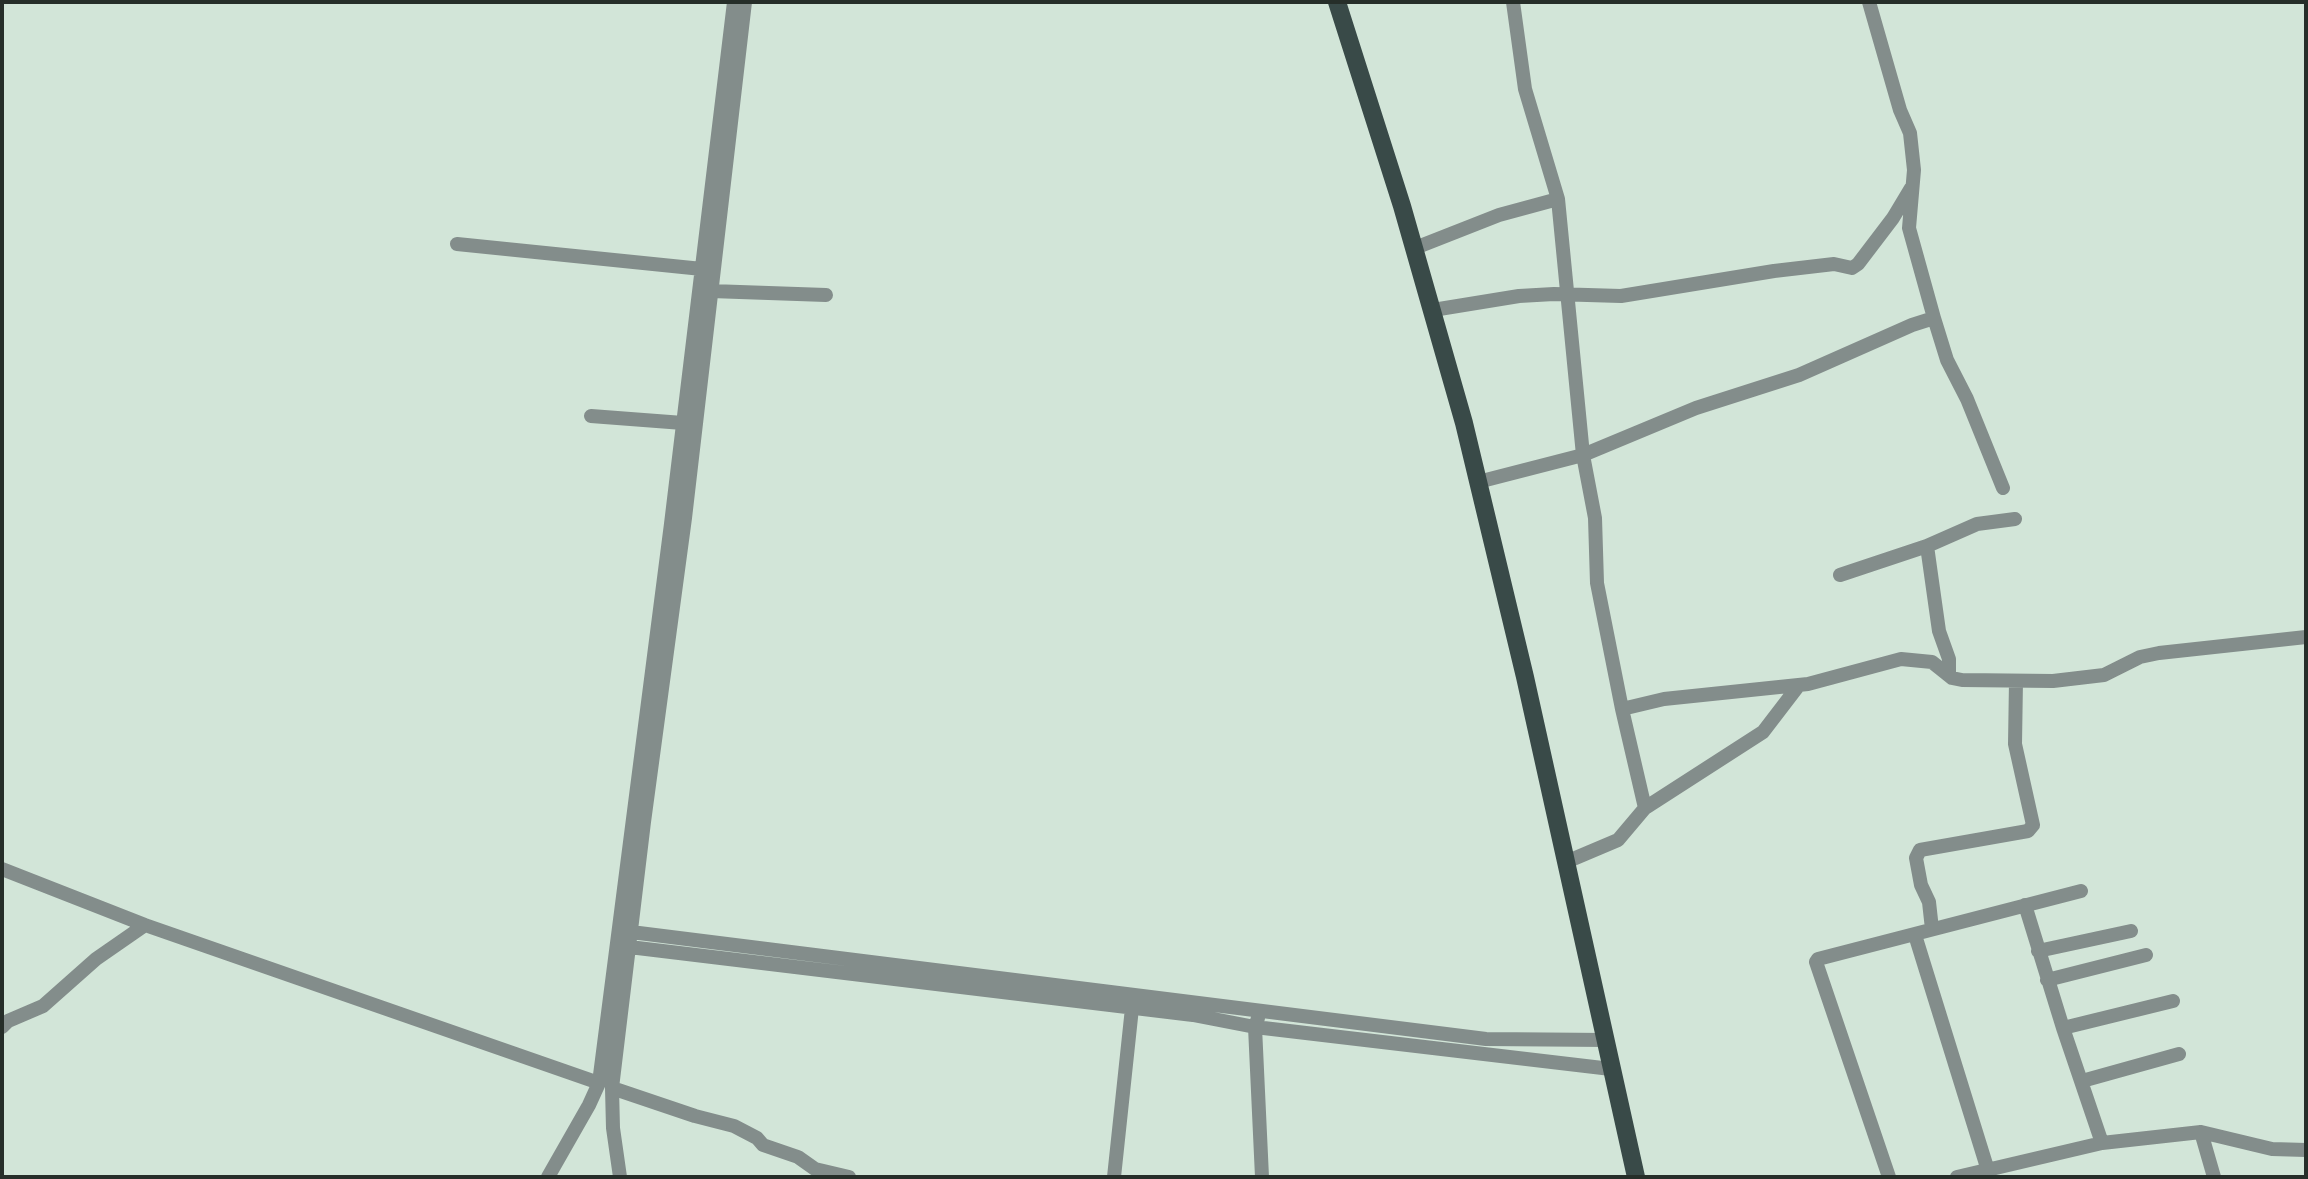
<!DOCTYPE html>
<html>
<head>
<meta charset="utf-8">
<style>
  body { margin:0 }
  #map { position:relative; width:2308px; height:1179px; overflow:hidden; background:#d2e5d8; font-family:Georgia,serif }
  canvas { display:block }
  .frame { position:absolute; inset:0; border:4px solid #262e29; pointer-events:none }
</style>
</head>
<body>
<div id="map">
<canvas width="2308" height="1179"></canvas>
<div class="frame"></div>
</div>
<script>
const context = document.querySelector('canvas').getContext('2d');
context.lineJoin = 'round';
function shape(rows) {
  const path = new Path2D();
  for (const r of rows) {
    path.moveTo(r[0], r[1]);
    for (let i = 2; i < r.length; i += 2) path.lineTo(r[i], r[i + 1]);
  }
  return path;
}
function stroke(path, color, width, dash) {
  context.strokeStyle = color;
  context.lineWidth = width;
  context.lineCap = dash ? 'butt' : 'round';
  context.setLineDash(dash || []);
  context.stroke(path);
}
stroke(shape([
  [1513,2,1525,89,1558,199,1583,455,1595,518,1597,583,1622,709,1645,808,1618,840,1566,862],
  [457,244,702,269],
  [1415,248,1499,215,1558,199],
  [711,291,826,295],
  [1433,310,1519,296,1554,294,1621,296,1774,271,1834,264,1852,268,1858,264,1893,218,1911,188],
  [1934,318,1947,360,1967,399,2003,488],
  [591,416,683,423],
  [1478,482,1583,455,1696,408,1799,375,1912,325,1934,318,1909,228,1914,170,1910,133,1900,110,1869,2],
  [1927,546,1939,631,1949,659,1949,673],
  [1840,575,1927,546,1977,524,2015,519],
  [1622,709,1664,699,1808,684,1901,659,1932,662,1952,678,1962,680,2053,681,2104,675,2140,657,2159,653,2306,637],
  [1645,808,1763,732,1799,685],
  [2,869,145,925,599,1083],
  [2025,905,2063,1028,2102,1143],
  [1932,929,1929,902,1921,885,1916,858,1920,850,2028,831,2033,825,2015,744,2016,681],
  [623,931,1486,1039,1606,1040],
  [1915,935,1990,1177],
  [621,946,1193,1015,1255,1027,1611,1069],
  [2038,951,2131,931],
  [2047,980,2146,955],
  [1258,1018,1255,1027,1262,1177],
  [2,1027,8,1021,43,1006,96,959,145,925],
  [2063,1028,2173,1001],
  [2082,1081,2179,1054],
  [612,1088,695,1116,734,1126,757,1138,763,1145,798,1157,815,1169,849,1177],
  [2201,1132,2214,1177],
  [548,1177,589,1105,599,1083,671,524,734,2],
  [620,1177,613,1128,612,1088,644,822,685,518,745,2],
  [1114,1177,1132,1008],
  [1889,1177,1816,962,1818,959,2081,891],
  [1957,1177,2102,1143,2201,1132,2272,1149,2306,1150]
]), '#838d8b', 14);
stroke(shape([
  [1337,2,1402,206,1464,423,1525,677,1636,1177]
]), '#394a48', 18);
</script>
</body>
</html>
